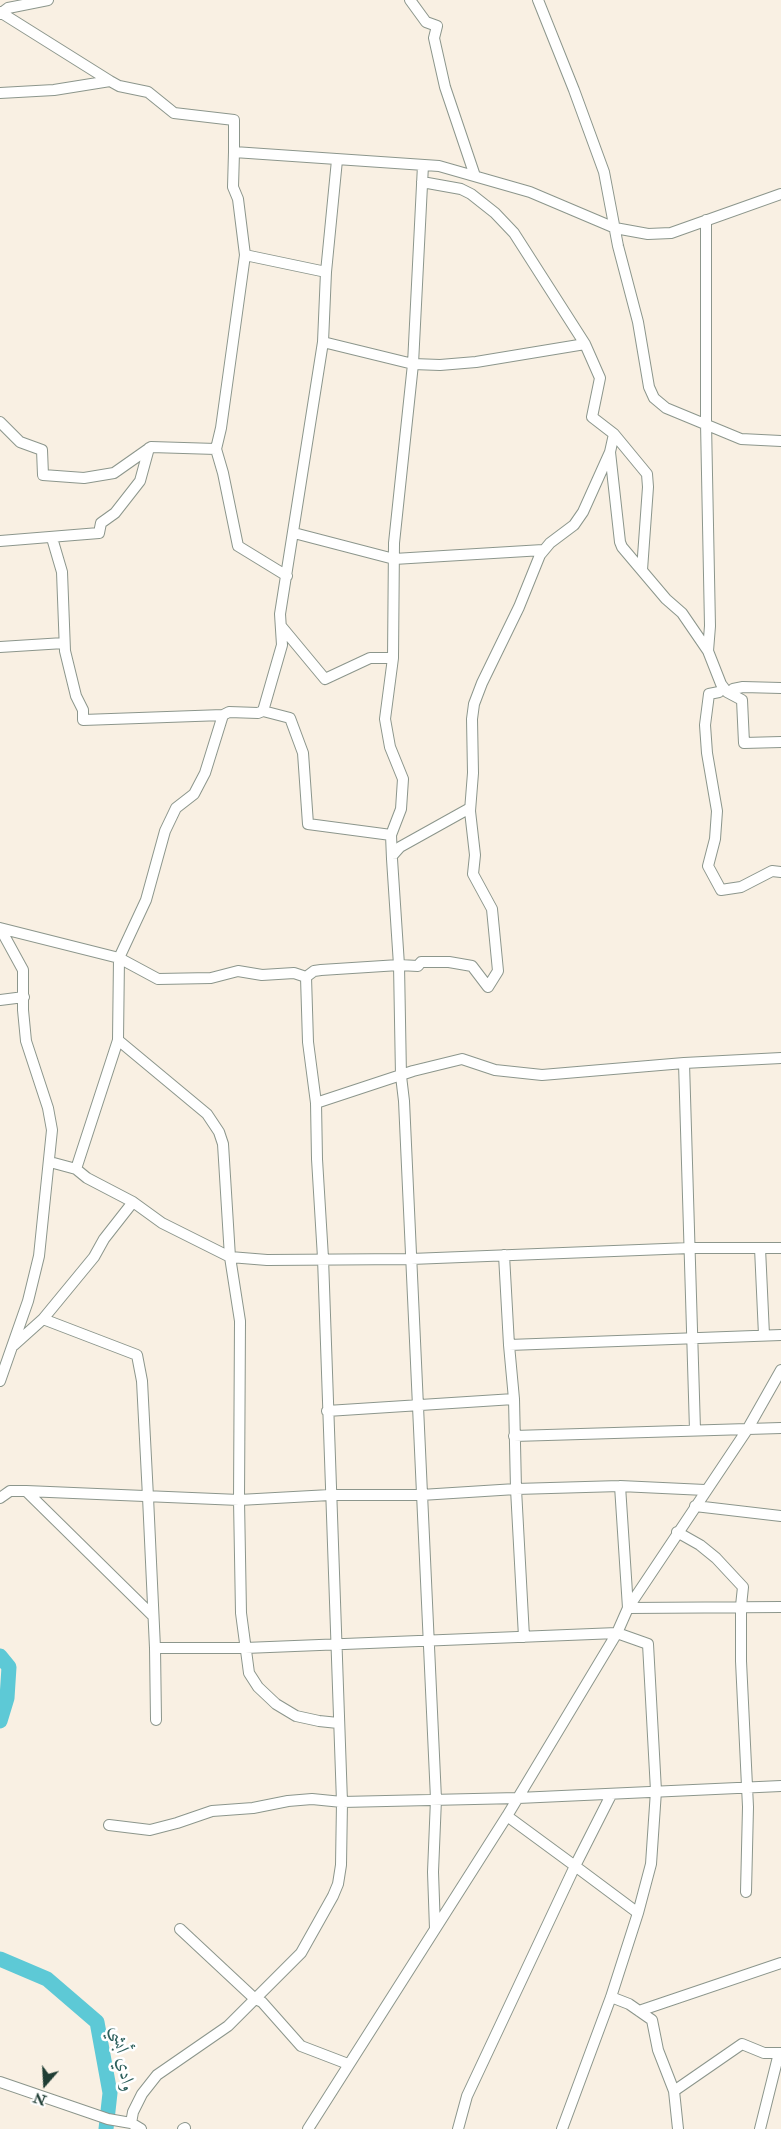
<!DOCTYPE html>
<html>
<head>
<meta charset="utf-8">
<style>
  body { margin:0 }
  #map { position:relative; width:781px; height:2129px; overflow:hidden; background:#f9f0e3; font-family:"IM FELL Double Pica",serif }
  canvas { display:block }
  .north { position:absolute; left:20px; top:2059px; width:50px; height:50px; -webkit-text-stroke:4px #fff; paint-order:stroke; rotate:199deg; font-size:14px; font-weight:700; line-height:20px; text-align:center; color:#1f3d34 }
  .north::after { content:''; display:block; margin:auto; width:18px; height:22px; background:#1f3d34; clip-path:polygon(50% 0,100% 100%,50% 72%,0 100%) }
</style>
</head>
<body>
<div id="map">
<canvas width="781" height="2129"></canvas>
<div class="north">N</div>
</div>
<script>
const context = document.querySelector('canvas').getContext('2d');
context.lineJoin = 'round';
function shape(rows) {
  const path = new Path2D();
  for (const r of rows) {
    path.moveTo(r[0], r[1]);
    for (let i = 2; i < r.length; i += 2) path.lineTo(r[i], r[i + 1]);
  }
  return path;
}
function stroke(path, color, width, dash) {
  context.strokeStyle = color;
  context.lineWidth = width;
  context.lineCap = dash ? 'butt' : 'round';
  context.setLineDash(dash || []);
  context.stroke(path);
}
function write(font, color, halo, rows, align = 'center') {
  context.font = font + ' "IM FELL Double Pica",Amiri,serif';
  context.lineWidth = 5;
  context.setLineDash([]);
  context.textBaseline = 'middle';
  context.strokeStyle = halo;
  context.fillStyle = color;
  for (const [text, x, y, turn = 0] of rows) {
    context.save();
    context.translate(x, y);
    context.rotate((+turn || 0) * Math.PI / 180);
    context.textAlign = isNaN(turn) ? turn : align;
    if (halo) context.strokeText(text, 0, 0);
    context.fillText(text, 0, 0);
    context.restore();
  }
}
stroke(shape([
  [0,1656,9,1667,7,1698,0,1721],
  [0,1959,47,1979,97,2022,110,2093,106,2129]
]), '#5dc9d6', 15);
const minor = shape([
  [410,0,426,22,437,26,434,38,445,87,475,176],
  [538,0,574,90,604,172,618,246,638,322,649,387,654,398,666,408,741,439,781,441],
  [0,12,110,81,119,86,148,92,174,113,234,120,234,152,439,166,530,192,615,228,648,234,671,233,781,194],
  [0,14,8,8,48,0],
  [0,93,54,90,110,81],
  [423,165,413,364,394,543,393,658,385,719,390,747,403,779,401,809,391,835,392,859,399,965,401,1076,404,1101,436,1799,433,1872,435,1929],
  [422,182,461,189,471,194,495,213,514,233,585,344,600,378,592,417,614,434,647,474,648,487,642,570],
  [706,220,706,423,710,626,708,651,721,684,727,692,742,700,744,743,781,742],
  [326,272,337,160],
  [323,342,413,364,440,365,476,362,585,344],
  [0,422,20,442,42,450,43,475,84,478,114,473,151,447,216,449,221,428,245,255],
  [614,434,610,452,620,542,622,547,666,599,682,613,708,651],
  [216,449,223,473,238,546,287,576],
  [294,533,394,559,543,550],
  [52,538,62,572,65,651,76,696,83,710,83,720,223,715],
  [0,541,99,533,101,523,115,513,140,481,149,448],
  [281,626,325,679,370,658,393,658],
  [0,647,64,643],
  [733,689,743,687,781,688],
  [719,692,709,694,705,725,707,753,717,811,715,839,708,866,721,890,741,887,772,871,781,872],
  [263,711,290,718,303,753,308,824,391,835],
  [392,856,400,847,470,808],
  [0,928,23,970,23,1010,26,1041,48,1108,52,1130,39,1256,28,1301,0,1381],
  [0,928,119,958,158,979,211,978,238,971,262,975,294,973,306,977],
  [0,1000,24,997],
  [118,1040,207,1114,219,1132,223,1144,230,1257,240,1321,239,1500,241,1613,249,1673,258,1687,276,1704,296,1716,319,1721,338,1723],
  [684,1063,695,1430],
  [316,1103,413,1071,462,1059,495,1070,542,1075,684,1063,781,1058],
  [50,1162,76,1169,87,1178,133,1202,162,1223,230,1257,267,1260,411,1259,690,1248,781,1248],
  [76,1169,118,1040,119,958,146,900,165,831,176,808,194,794,205,773,223,715,229,712,258,713,263,711,282,645,280,614,323,342,326,272,245,255,238,199,233,187,234,152],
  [760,1248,764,1335],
  [504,1255,509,1345,514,1399,516,1489,524,1637],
  [43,1319,137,1355,142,1381,148,1497,155,1648,156,1720],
  [14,1345,43,1319,94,1257,104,1239,133,1202],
  [509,1345,781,1335],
  [327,1411,514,1399],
  [514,1436,781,1428],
  [620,1486,628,1608,781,1607],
  [26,1491,153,1616],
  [0,1498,10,1491,26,1491,239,1500,330,1495,421,1495,516,1489,620,1486,705,1490],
  [695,1506,781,1516],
  [677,1532,700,1545,716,1558,743,1587,741,1606,741,1661,748,1807,746,1892],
  [155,1648,245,1648,617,1633,648,1644,656,1791,651,1864,638,1913,611,1997,562,2129],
  [507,1816,575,1866,611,1795],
  [109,1825,150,1830,177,1823,212,1811,253,1808,288,1801,312,1799,342,1802,518,1798,781,1786],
  [180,1929,255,1999,262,2002,301,2046,348,2064],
  [611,1997,629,2004,652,2020,658,2050,674,2091,678,2129],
  [639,2011,781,1963],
  [0,2082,108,2119,131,2123,141,2129],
  [674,2091,742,2044,764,2053,781,2053],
  [131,2123,133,2112,142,2094,157,2075,228,2026,301,1953,333,1896,338,1884,341,1865,342,1802,323,1258,317,1159,316,1103,308,1042,306,977,314,971,321,970,399,965,418,966,421,962,449,962,472,966,488,987,498,971,492,909,473,874,475,855,470,811,473,773,472,719,474,704,482,683,519,607,540,555,550,543,574,525,583,512,610,452],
  [183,2129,185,2128],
  [308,2129,507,1816,617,1633,628,1608,747,1430,781,1370],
  [458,2129,467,2096,575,1866,638,1913],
  [760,2129,779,2053]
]);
stroke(minor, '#8c968c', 12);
stroke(minor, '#fff', 10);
write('italic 19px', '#2e605c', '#fff', [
  ["وادي أبشي",122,2059,81]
]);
</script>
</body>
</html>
